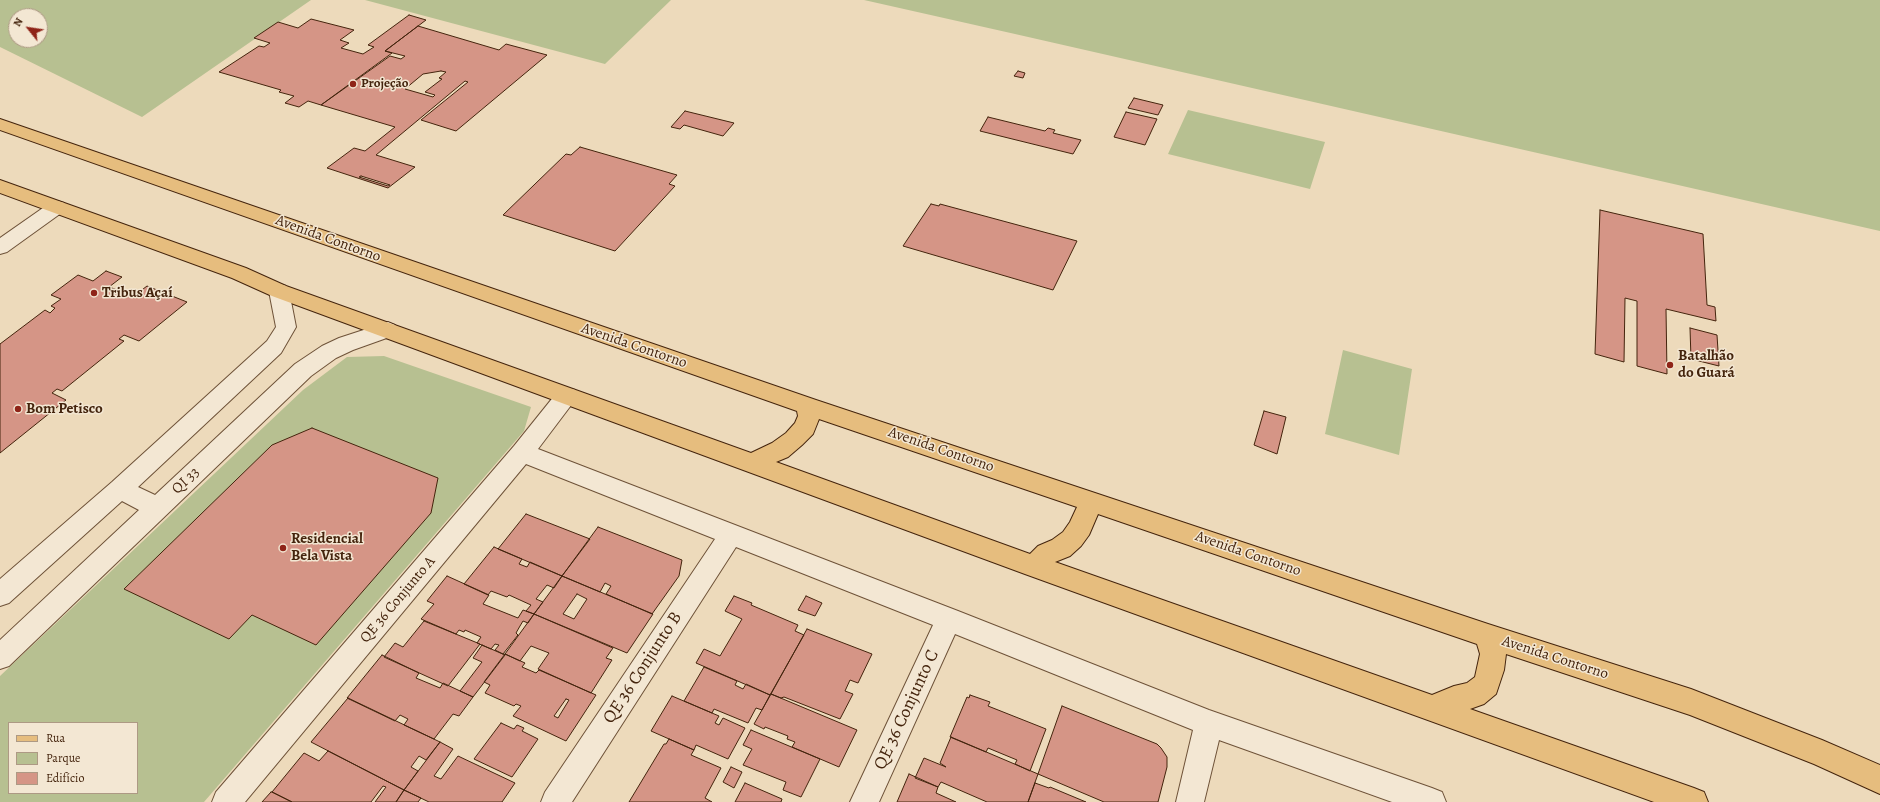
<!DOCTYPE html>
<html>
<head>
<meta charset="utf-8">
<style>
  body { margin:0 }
  #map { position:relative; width:1880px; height:802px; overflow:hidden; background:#eddabb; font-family:Alegreya,serif }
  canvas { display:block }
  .legend { position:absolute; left:8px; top:722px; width:130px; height:72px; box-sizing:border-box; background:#f3e7d3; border:1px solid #ad9984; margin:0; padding:5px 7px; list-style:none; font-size:12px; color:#44240d }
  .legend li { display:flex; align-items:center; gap:8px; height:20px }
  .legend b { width:20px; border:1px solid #ad9984 }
  .north { position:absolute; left:8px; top:8px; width:40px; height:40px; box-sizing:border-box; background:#f3e7d3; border:1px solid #ad9984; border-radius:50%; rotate:300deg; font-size:11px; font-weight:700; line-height:16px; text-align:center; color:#44240d }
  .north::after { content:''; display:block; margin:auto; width:14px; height:18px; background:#8f2418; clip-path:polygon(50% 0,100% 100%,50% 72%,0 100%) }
</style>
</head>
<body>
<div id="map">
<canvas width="1880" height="802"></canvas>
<ul class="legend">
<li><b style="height:5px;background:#e6bd7e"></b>Rua</li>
<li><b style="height:11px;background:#b7c091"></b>Parque</li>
<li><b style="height:11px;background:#d59586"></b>Edifício</li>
</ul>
<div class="north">N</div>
</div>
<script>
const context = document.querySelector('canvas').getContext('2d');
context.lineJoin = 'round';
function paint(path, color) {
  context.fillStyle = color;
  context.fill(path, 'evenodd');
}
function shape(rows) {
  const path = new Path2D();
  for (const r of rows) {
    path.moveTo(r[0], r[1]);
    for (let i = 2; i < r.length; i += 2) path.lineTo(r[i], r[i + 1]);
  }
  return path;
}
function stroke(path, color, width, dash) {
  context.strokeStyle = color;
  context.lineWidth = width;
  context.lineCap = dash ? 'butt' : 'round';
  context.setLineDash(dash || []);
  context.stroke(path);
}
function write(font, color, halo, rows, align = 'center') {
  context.font = font + ' Alegreya,serif';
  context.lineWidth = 3;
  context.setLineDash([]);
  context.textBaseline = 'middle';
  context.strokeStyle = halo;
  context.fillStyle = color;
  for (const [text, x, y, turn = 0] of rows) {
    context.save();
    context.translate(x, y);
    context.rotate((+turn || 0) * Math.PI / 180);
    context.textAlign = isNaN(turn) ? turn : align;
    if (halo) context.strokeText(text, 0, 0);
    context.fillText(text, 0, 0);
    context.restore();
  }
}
paint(shape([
  [0,0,311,0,142,117,0,47],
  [16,16,40,16,40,40,16,40],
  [365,0,671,0,605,64],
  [864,0,1880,0,1880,231,1015,34],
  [1188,110,1325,142,1310,189,1168,154],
  [1343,350,1412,369,1399,455,1325,434],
  [384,356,531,407,524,431,204,802,0,802,0,676,303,390,347,357],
  [9,723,137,723,137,793,9,793]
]), '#b7c091');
const building = shape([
  [409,15,426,20,385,51,392,53,321,105,308,101,299,107,285,103,294,96,279,92,281,90,219,72,259,46,264,47,270,43,254,38,278,22,298,28,311,19,354,30,340,40,349,43,341,48,363,54,374,47,368,45,409,15],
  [418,26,499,50,506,44,547,55,456,131,421,120,468,82,465,81,376,155,415,167,388,188,327,168,354,148,365,151,395,127,321,105,390,56,401,59,405,56,385,51,418,26],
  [441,71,446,72,439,78,442,79,425,92,435,95,433,97,405,89,423,74,441,71],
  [361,176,390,185,388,186,359,177,361,176],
  [1018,71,1025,73,1023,78,1014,76,1018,71],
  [1134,98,1163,105,1158,115,1128,108,1134,98],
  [685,111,734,123,723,136,684,125,680,129,671,127,685,111],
  [1126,112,1157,119,1145,145,1114,137,1126,112],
  [988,117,1045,131,1048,128,1055,130,1053,133,1081,140,1073,154,980,131,988,117],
  [580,147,677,175,669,184,675,186,615,251,503,215,566,154,571,155,580,147],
  [931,204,939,206,940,204,1077,241,1053,290,903,246,931,204],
  [1600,210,1703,234,1707,305,1715,307,1716,321,1666,309,1667,374,1637,366,1637,301,1625,298,1624,362,1595,354,1600,210],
  [106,271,122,277,109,287,134,296,147,286,187,302,139,341,124,335,119,339,124,341,62,391,57,389,52,393,66,400,0,453,0,344,45,310,50,313,55,308,51,306,61,299,51,295,78,275,93,281,106,271],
  [1690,328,1717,335,1719,366,1691,359,1690,328],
  [1264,411,1286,417,1277,454,1254,445,1264,411],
  [312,428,438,478,431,513,316,645,252,615,229,639,124,589,272,445,312,428],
  [526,514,590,539,562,576,498,549,526,514],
  [598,527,682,560,679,576,652,614,606,594,611,586,605,583,600,592,562,576,598,527],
  [494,547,522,559,519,564,527,567,530,562,562,576,554,588,547,585,536,599,543,602,534,614,526,611,531,605,509,595,507,597,491,591,488,595,464,584,494,547],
  [447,576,489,595,483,604,518,618,523,610,534,614,528,623,523,621,520,626,516,633,518,635,503,654,495,650,499,645,495,644,491,649,477,643,481,637,465,630,464,632,459,630,456,634,421,619,434,604,427,601,447,576],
  [562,576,653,614,627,653,534,614,562,576],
  [577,594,587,599,574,619,563,614,577,594],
  [734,596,752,603,751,605,798,625,795,631,804,635,770,695,696,663,704,649,720,656,742,619,725,611,734,596],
  [806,596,822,603,815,616,798,610,806,596],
  [534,614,613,648,606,658,612,660,591,693,538,669,549,653,531,646,520,661,505,654,534,614],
  [424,621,480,644,448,686,384,657,395,643,403,647,424,621],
  [807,629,872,654,858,683,850,680,845,691,853,694,840,719,784,697,781,698,771,694,807,629],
  [482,645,505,655,473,697,460,691,482,662,473,658,482,645],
  [505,654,525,663,522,667,536,673,539,670,596,695,566,741,513,716,521,706,516,704,514,706,485,693,490,685,484,682,505,654],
  [566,699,569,700,558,718,554,716,566,699],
  [382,655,419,673,416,678,440,688,443,683,473,697,459,716,453,714,434,739,404,725,408,719,400,715,395,721,347,698,382,655],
  [704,667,737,681,735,685,743,689,746,684,770,695,762,710,756,708,748,723,714,709,712,713,684,701,704,667],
  [771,694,857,730,839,767,792,747,795,742,787,739,788,736,765,727,764,729,754,724,771,694],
  [970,695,990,702,988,706,1046,729,1030,771,1015,764,1017,760,988,748,986,752,950,737,967,697,969,698,970,695],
  [672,696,719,716,715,723,719,725,723,718,745,728,728,759,696,745,694,750,651,731,672,696],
  [348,698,440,742,426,760,419,756,411,767,418,771,404,790,311,742,348,698],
  [1062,706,1157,744,1161,748,1167,757,1167,767,1158,802,1104,802,1038,774,1062,706],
  [501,723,514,729,517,725,524,728,522,731,538,739,512,777,474,759,501,723],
  [751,730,820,759,801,797,783,790,786,782,743,765,752,749,743,745,751,730],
  [951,737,1038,774,1028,802,987,802,941,782,938,787,915,778,924,758,946,767,940,763,951,737],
  [669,739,694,750,691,755,721,768,705,798,712,802,629,802,664,744,666,744,669,739],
  [440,742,453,749,434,776,441,779,458,756,515,783,502,802,429,802,404,790,440,742],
  [328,751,404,790,396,802,375,802,386,787,383,786,371,802,292,802,272,792,304,753,319,761,328,751],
  [731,767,742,772,734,788,723,782,731,767],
  [909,774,938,787,936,793,956,802,897,802,909,774],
  [745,783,782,799,781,802,735,802,745,783],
  [1035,783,1049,788,1050,787,1086,802,1028,802,1035,783],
  [404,790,421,798,418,802,396,802,404,790],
  [271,792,272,792,292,802,262,802,271,792]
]);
paint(building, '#d59586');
stroke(building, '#44240d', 1);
const minor = shape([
  [57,201,64,203,66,207,64,211,7,252,0,254,0,238,50,203,57,201],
  [279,284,286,286,289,291,296,327,281,353,138,487,155,495,295,364,322,346,339,338,388,322,395,325,398,330,395,335,353,350,336,358,311,376,9,666,0,669,0,640,139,510,122,501,9,603,0,606,0,579,112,482,267,341,276,327,269,291,272,286,279,284],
  [567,388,575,390,578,396,538,449,958,611,1209,710,1432,788,1442,792,1446,802,1392,802,1219,740,1204,802,1176,802,1193,730,955,634,879,802,850,802,933,625,736,547,572,802,541,802,545,792,715,539,526,464,245,802,212,802,216,792,514,446,559,390,567,388]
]);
const major = shape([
  [0,119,816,400,1488,624,1691,689,1822,740,1880,765,1880,794,1814,764,1690,715,1506,654,1504,670,1496,694,1484,704,1470,709,1694,788,1704,792,1708,802,1654,802,1025,574,272,296,232,278,0,193,0,180,246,268,286,286,751,453,772,443,786,433,795,423,798,416,797,411,0,130,0,119],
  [819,419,1077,507,1070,522,1063,532,1052,540,1038,546,1030,554,776,462,788,457,802,445,813,434,819,419],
  [1098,514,1477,644,1480,654,1475,677,1467,683,1454,686,1432,695,1055,562,1070,556,1081,546,1089,535,1098,514]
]);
stroke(minor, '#6e5238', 2);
stroke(major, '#44240d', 2);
paint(minor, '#f3e7d3');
paint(major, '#e6bd7e');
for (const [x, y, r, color] of [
  [353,84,4,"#8f2418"],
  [94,293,4,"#8f2418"],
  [1670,365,4,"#8f2418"],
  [18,409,4,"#8f2418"],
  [283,548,4,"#8f2418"]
]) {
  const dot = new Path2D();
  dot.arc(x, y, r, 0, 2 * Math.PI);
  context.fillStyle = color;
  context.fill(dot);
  stroke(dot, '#f3e7d3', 1.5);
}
write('bold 13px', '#44240d', '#f3e7d3', [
  ["Projeção",361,84]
], 'left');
write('15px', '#44240d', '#f3e7d3', [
  ["Avenida Contorno",328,239,20],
  ["Avenida Contorno",634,346,19],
  ["Avenida Contorno",941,450,19],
  ["QI 33",186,481,-43],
  ["Avenida Contorno",1248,554,19],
  ["QE 36 Conjunto A",398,600,-50],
  ["Avenida Contorno",1555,658,18]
]);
write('bold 15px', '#44240d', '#f3e7d3', [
  ["Tribus Açaí",102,293],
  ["Batalhão",1678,356],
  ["do Guará",1678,373],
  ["Bom Petisco",26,409],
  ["Residencial",291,539],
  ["Bela Vista",291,556]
], 'left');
write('18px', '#44240d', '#f3e7d3', [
  ["QE 36 Conjunto B",643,668,-57],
  ["QE 36 Conjunto C",907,710,-65]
]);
</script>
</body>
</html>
